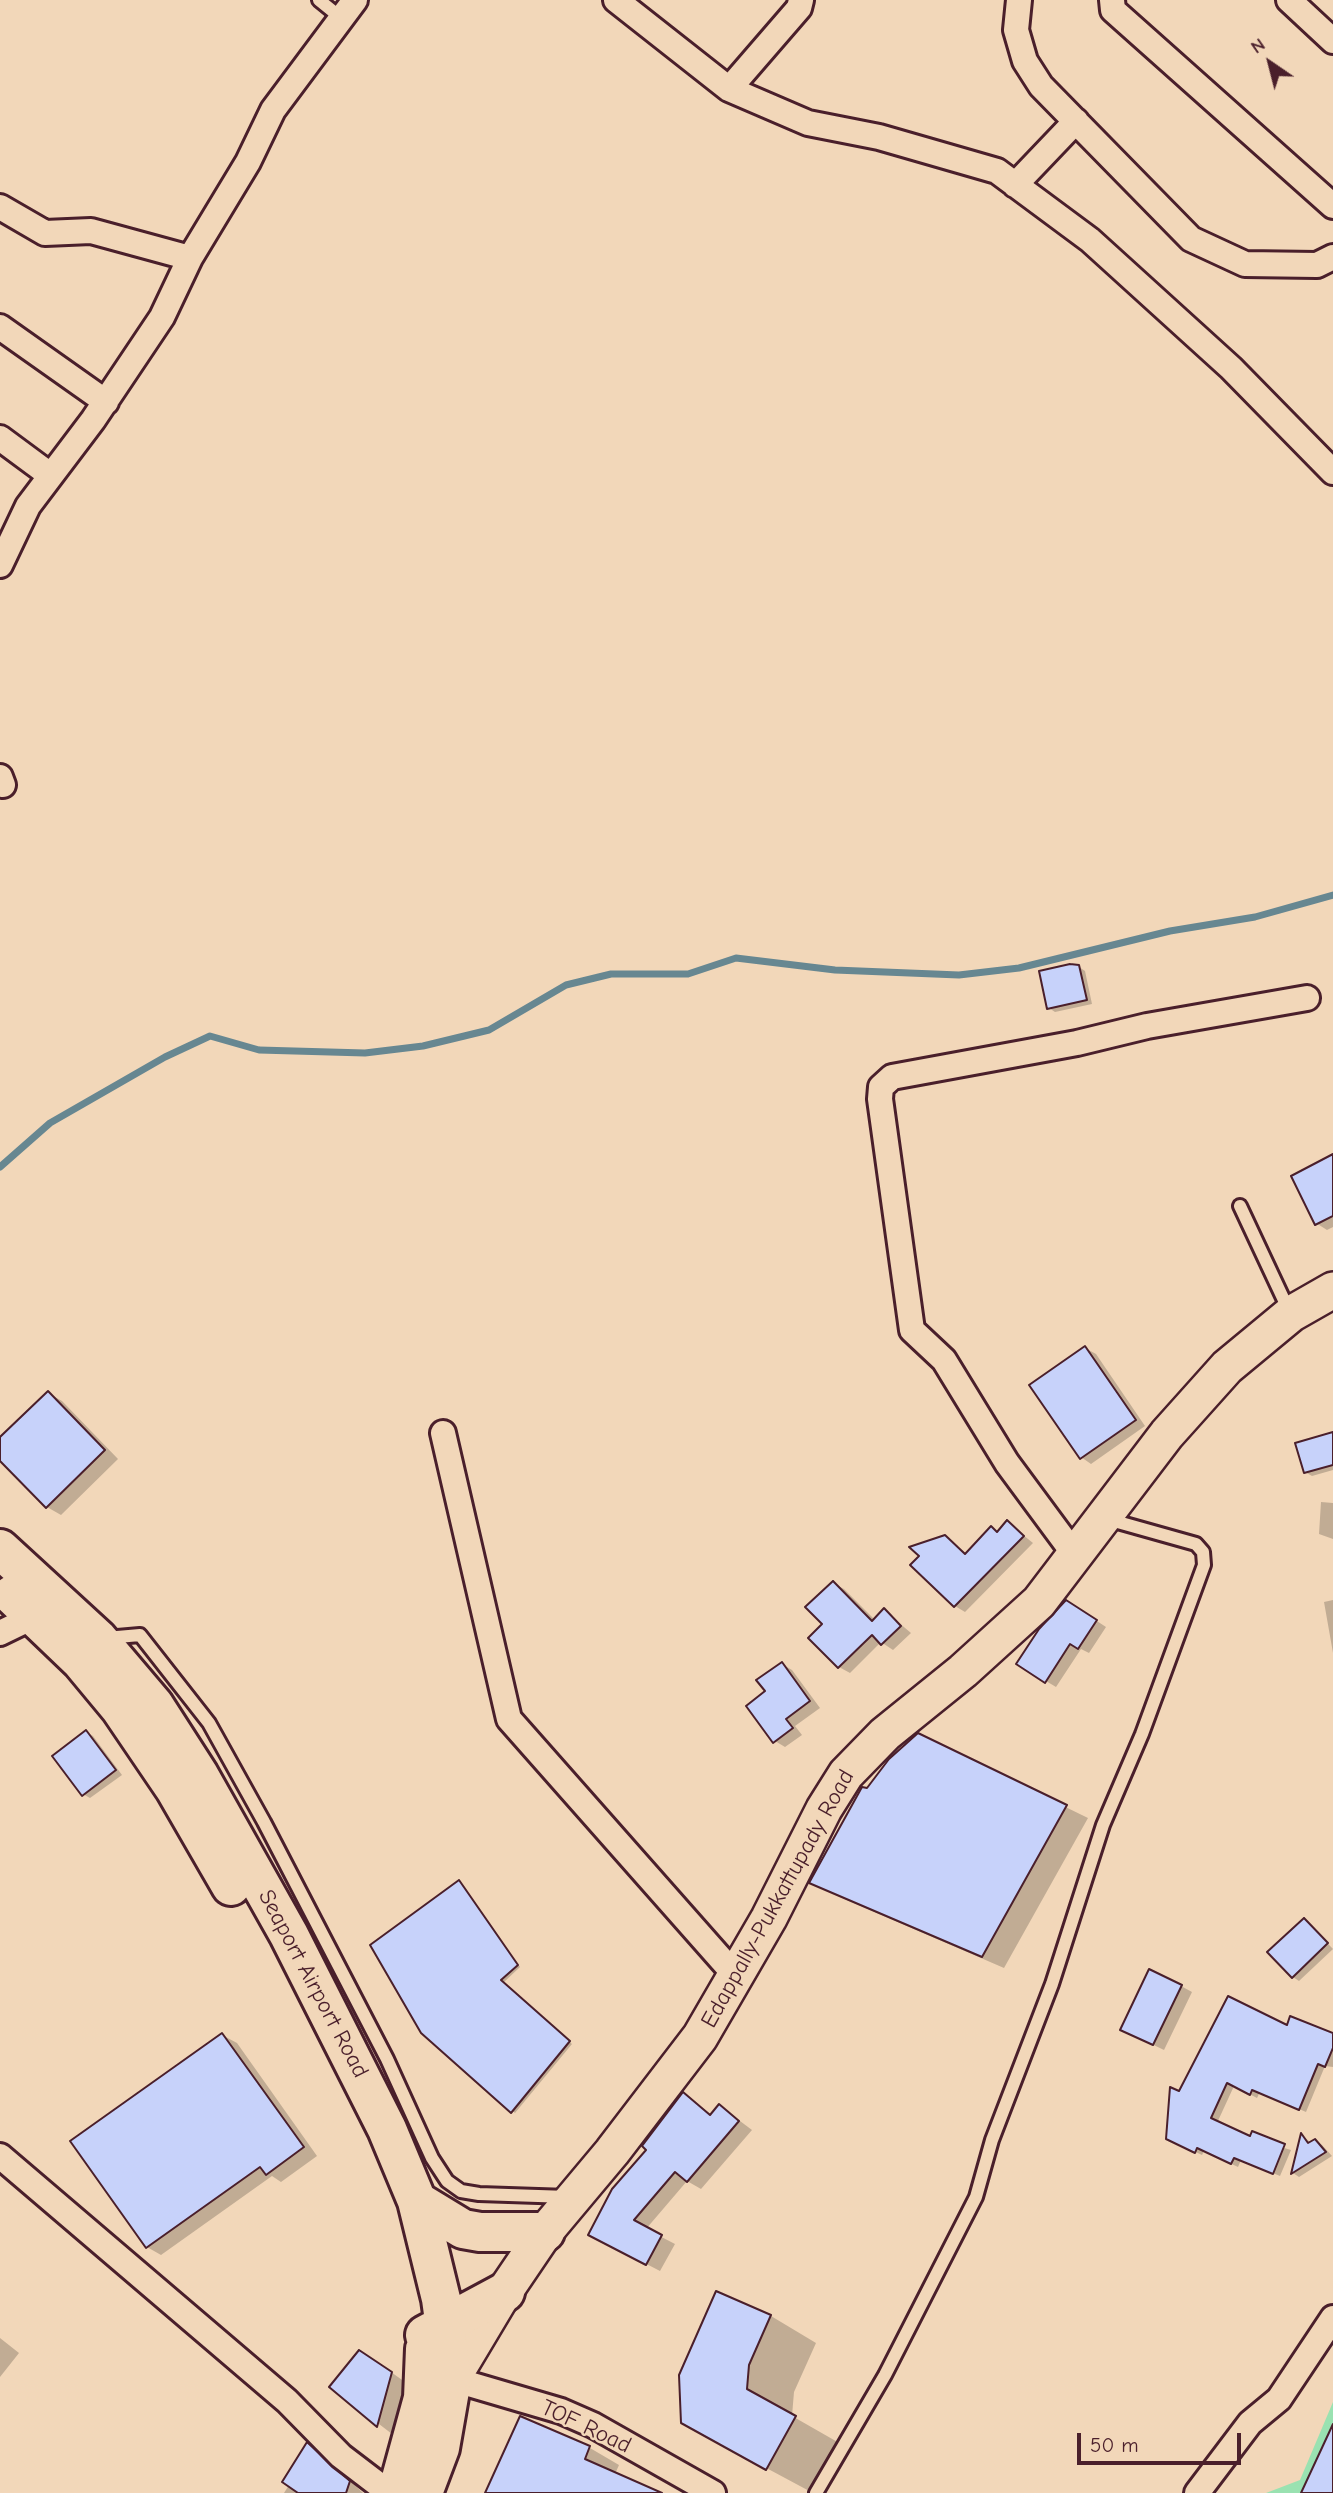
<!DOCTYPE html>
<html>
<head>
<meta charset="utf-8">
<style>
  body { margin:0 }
  #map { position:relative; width:1333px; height:2493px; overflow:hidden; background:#f2d7b9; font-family:"Comic Neue",sans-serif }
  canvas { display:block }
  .north { position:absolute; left:1235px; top:28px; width:70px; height:70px; -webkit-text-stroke:5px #f2d7b9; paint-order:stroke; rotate:325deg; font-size:19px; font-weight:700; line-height:28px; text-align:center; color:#4a1f2b }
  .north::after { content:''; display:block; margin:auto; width:24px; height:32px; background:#4a1f2b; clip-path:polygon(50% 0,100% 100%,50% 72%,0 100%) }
  .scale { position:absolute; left:1077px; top:2433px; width:164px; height:32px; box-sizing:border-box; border:4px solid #4a1f2b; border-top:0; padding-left:9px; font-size:21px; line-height:24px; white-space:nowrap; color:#4a1f2b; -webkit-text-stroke:5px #f2d7b9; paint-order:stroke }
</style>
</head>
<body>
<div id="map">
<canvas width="1333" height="2493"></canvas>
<div class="north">N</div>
<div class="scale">50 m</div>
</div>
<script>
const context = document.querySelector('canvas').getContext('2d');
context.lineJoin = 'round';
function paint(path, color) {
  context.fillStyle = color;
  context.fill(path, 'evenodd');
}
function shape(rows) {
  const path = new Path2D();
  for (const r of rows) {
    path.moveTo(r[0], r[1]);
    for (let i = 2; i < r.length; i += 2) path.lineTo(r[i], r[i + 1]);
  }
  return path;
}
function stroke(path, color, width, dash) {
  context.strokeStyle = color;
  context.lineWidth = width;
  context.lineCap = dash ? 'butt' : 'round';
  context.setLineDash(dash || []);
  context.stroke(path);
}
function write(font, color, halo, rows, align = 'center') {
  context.font = font + ' "Comic Neue",sans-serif';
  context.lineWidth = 5;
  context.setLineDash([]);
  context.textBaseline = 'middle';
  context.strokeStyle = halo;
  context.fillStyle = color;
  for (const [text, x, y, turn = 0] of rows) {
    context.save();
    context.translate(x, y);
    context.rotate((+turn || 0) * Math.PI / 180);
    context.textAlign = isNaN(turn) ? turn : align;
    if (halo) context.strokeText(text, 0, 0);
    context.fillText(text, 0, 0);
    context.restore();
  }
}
paint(shape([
  [1333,2402,1333,2493,1266,2493,1300,2480]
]), '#9ae2b1');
paint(shape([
  [1079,967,1085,971,1092,1004,1055,1012,1049,1008],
  [1333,1156,1333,1227,1327,1230,1316,1223],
  [1085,1348,1096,1354,1145,1426,1091,1464,1081,1457],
  [48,1393,62,1401,118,1459,61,1515,47,1507,0,1458,0,1439],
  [1333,1437,1333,1470,1312,1476,1305,1472],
  [1321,1502,1333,1503,1333,1539,1319,1534],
  [1008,1523,1033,1543,965,1612,955,1606,945,1537,967,1554,991,1528,999,1532],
  [833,1583,844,1589,875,1620,885,1611,911,1633,893,1650,881,1642,850,1673,839,1667,811,1638,825,1624],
  [1333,1600,1333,1653,1324,1602],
  [1077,1608,1106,1627,1089,1653,1081,1649,1056,1687,1046,1681],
  [782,1664,792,1670,820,1708,795,1726,802,1735,785,1747,775,1741,767,1692],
  [86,1732,93,1736,122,1775,90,1798,83,1794],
  [918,1735,1088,1818,1004,1968,833,1894,812,1882,863,1789,868,1790],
  [462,1884,520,1967,503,1983,572,2044,515,2113,422,2032],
  [1305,1920,1333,1949,1299,1981,1293,1977],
  [1181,1986,1192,1992,1164,2050,1133,2035],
  [1288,2027,1333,2035,1333,2067,1325,2066,1306,2112,1260,2092,1257,2098,1234,2086,1217,2123,1250,2138,1291,2150,1280,2176,1241,2160,1238,2167,1204,2151,1202,2155,1175,2142,1179,2093],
  [222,2035,237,2043,317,2156,281,2182,272,2176,161,2255,147,2247],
  [684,2094,712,2115,720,2106,752,2130,701,2189,687,2181,646,2229,675,2244,660,2271,604,2242],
  [1302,2135,1311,2143,1315,2141,1322,2145,1332,2156,1299,2177,1293,2173],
  [717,2293,771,2316,816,2343,794,2392,792,2416,841,2444,813,2493,729,2448],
  [0,2338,19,2353,0,2377],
  [374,2360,405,2382,392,2434,331,2387],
  [521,2418,590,2448,619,2465,615,2474,656,2493,487,2493],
  [307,2445,321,2453,363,2493,284,2493,289,2485,284,2481,285,2476]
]), '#0003');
stroke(shape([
  [0,1167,50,1123,165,1057,210,1036,259,1050,365,1053,423,1046,489,1030,566,985,611,974,688,974,736,958,835,970,959,975,1019,968,1170,931,1255,917,1333,895]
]), '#678791', 7);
const building = shape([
  [1070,964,1079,965,1087,1000,1047,1009,1039,971,1070,964],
  [1333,1154,1333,1216,1315,1225,1291,1176,1333,1154],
  [1085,1346,1136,1420,1080,1459,1029,1385,1085,1346],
  [48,1391,105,1450,46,1508,0,1461,0,1437,48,1391],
  [1333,1432,1333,1465,1304,1473,1295,1443,1333,1432],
  [1007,1520,1024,1536,954,1607,910,1565,919,1556,909,1547,945,1535,965,1554,991,1526,997,1532,1007,1520],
  [833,1581,872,1621,884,1608,901,1626,881,1645,872,1635,838,1668,808,1638,822,1624,805,1607,833,1581],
  [1066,1600,1097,1620,1078,1649,1070,1644,1045,1683,1016,1664,1039,1629,1066,1600],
  [782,1662,810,1701,786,1719,793,1728,773,1743,746,1706,765,1691,756,1680,782,1662],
  [86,1730,116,1770,82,1796,52,1756,86,1730],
  [918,1733,1067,1805,982,1957,809,1883,862,1787,867,1788,889,1759,918,1733],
  [459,1880,518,1965,501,1980,570,2041,511,2113,421,2033,370,1945,459,1880],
  [1304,1918,1328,1943,1292,1978,1267,1952,1304,1918],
  [1149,1969,1182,1985,1153,2045,1120,2030,1149,1969],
  [1228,1996,1287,2025,1290,2016,1333,2033,1333,2048,1325,2067,1318,2064,1299,2110,1252,2090,1250,2095,1227,2083,1211,2118,1250,2136,1252,2131,1285,2144,1273,2174,1234,2158,1231,2164,1197,2148,1195,2153,1166,2139,1170,2087,1179,2091,1228,1996],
  [222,2033,304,2147,266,2175,260,2167,146,2248,70,2141,222,2033],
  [683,2092,710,2115,719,2104,739,2121,687,2182,675,2172,634,2220,662,2235,646,2265,588,2235,612,2189,646,2150,642,2146,683,2092],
  [1301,2133,1308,2143,1315,2139,1326,2152,1291,2174,1301,2133],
  [716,2291,771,2315,749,2365,747,2389,796,2416,766,2470,681,2423,679,2375,716,2291],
  [359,2350,392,2372,377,2427,329,2387,359,2350],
  [520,2416,590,2446,585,2459,662,2493,485,2493,520,2416],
  [1333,2424,1333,2493,1301,2493,1333,2424],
  [307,2442,350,2481,346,2493,298,2493,282,2482,307,2442]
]);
paint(building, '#c7d2fa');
stroke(building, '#4a1f2b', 2);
const lane = shape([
  [319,0,340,17],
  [1240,1206,1290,1313],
  [106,1638,140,1635,209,1723,264,1822,387,2059,432,2158,447,2181,461,2191,479,2194,568,2197],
  [816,2493,885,2375,976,2197,992,2140,1052,1984,1103,1825,1142,1734,1204,1565,1203,1552,1196,1544,1107,1519]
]);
const street = shape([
  [616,0,729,89,808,123,879,137,997,171,1090,240,1231,368,1333,472],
  [1019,0,1016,30,1025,61,1041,86,1191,239,1245,264,1317,265,1333,257],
  [1112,0,1113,10,1333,206],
  [1289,0,1333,41],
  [729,89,799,8,801,0],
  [1015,185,1076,121],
  [0,207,45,233,91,231,190,258],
  [0,327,106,402],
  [0,438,50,475],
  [0,565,28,506,93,420,162,317,190,258,248,162,273,110,355,0],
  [0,777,3,785],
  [443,1433,509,1719,736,1976],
  [1075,1555,1007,1463,944,1360,912,1330,880,1099,881,1087,892,1077,1077,1043,1147,1026,1307,998],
  [0,1633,35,1616],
  [0,2156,287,2401,341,2456,379,2485,397,2491],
  [452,2379,561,2411,593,2425,713,2493],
  [1197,2493,1250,2423,1279,2399,1333,2318]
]);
const secondary = shape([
  [452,2379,501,2297,545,2232,612,2152,700,2037,769,1918,824,1809,846,1774,885,1734,963,1671,1039,1602,1167,1434,1227,1367,1291,1314,1333,1290]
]);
const primary = shape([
  [0,1549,98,1639,154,1705,199,1775,289,1935,387,2129,417,2201,441,2299,452,2379,440,2448,423,2493],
  [12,1595,81,1661,120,1708,175,1789,231,1886],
  [417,2201,463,2229,480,2232,545,2232],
  [425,2335,505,2292],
  [397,2493,423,2398,425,2349]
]);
stroke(lane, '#4a1f2b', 18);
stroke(street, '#4a1f2b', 30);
stroke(secondary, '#4a1f2b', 40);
stroke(primary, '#4a1f2b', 44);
stroke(lane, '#f2d7b9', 12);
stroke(street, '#f2d7b9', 24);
stroke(secondary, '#f2d7b9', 35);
stroke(primary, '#f2d7b9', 38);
write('23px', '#4a1f2b', '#f2d7b9', [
  ["Edappally-Pukkattupady Road",778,1899,-61],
  ["Seaport Airport Road",313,1984,62],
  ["TOF Road",586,2427,25]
]);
</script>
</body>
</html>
